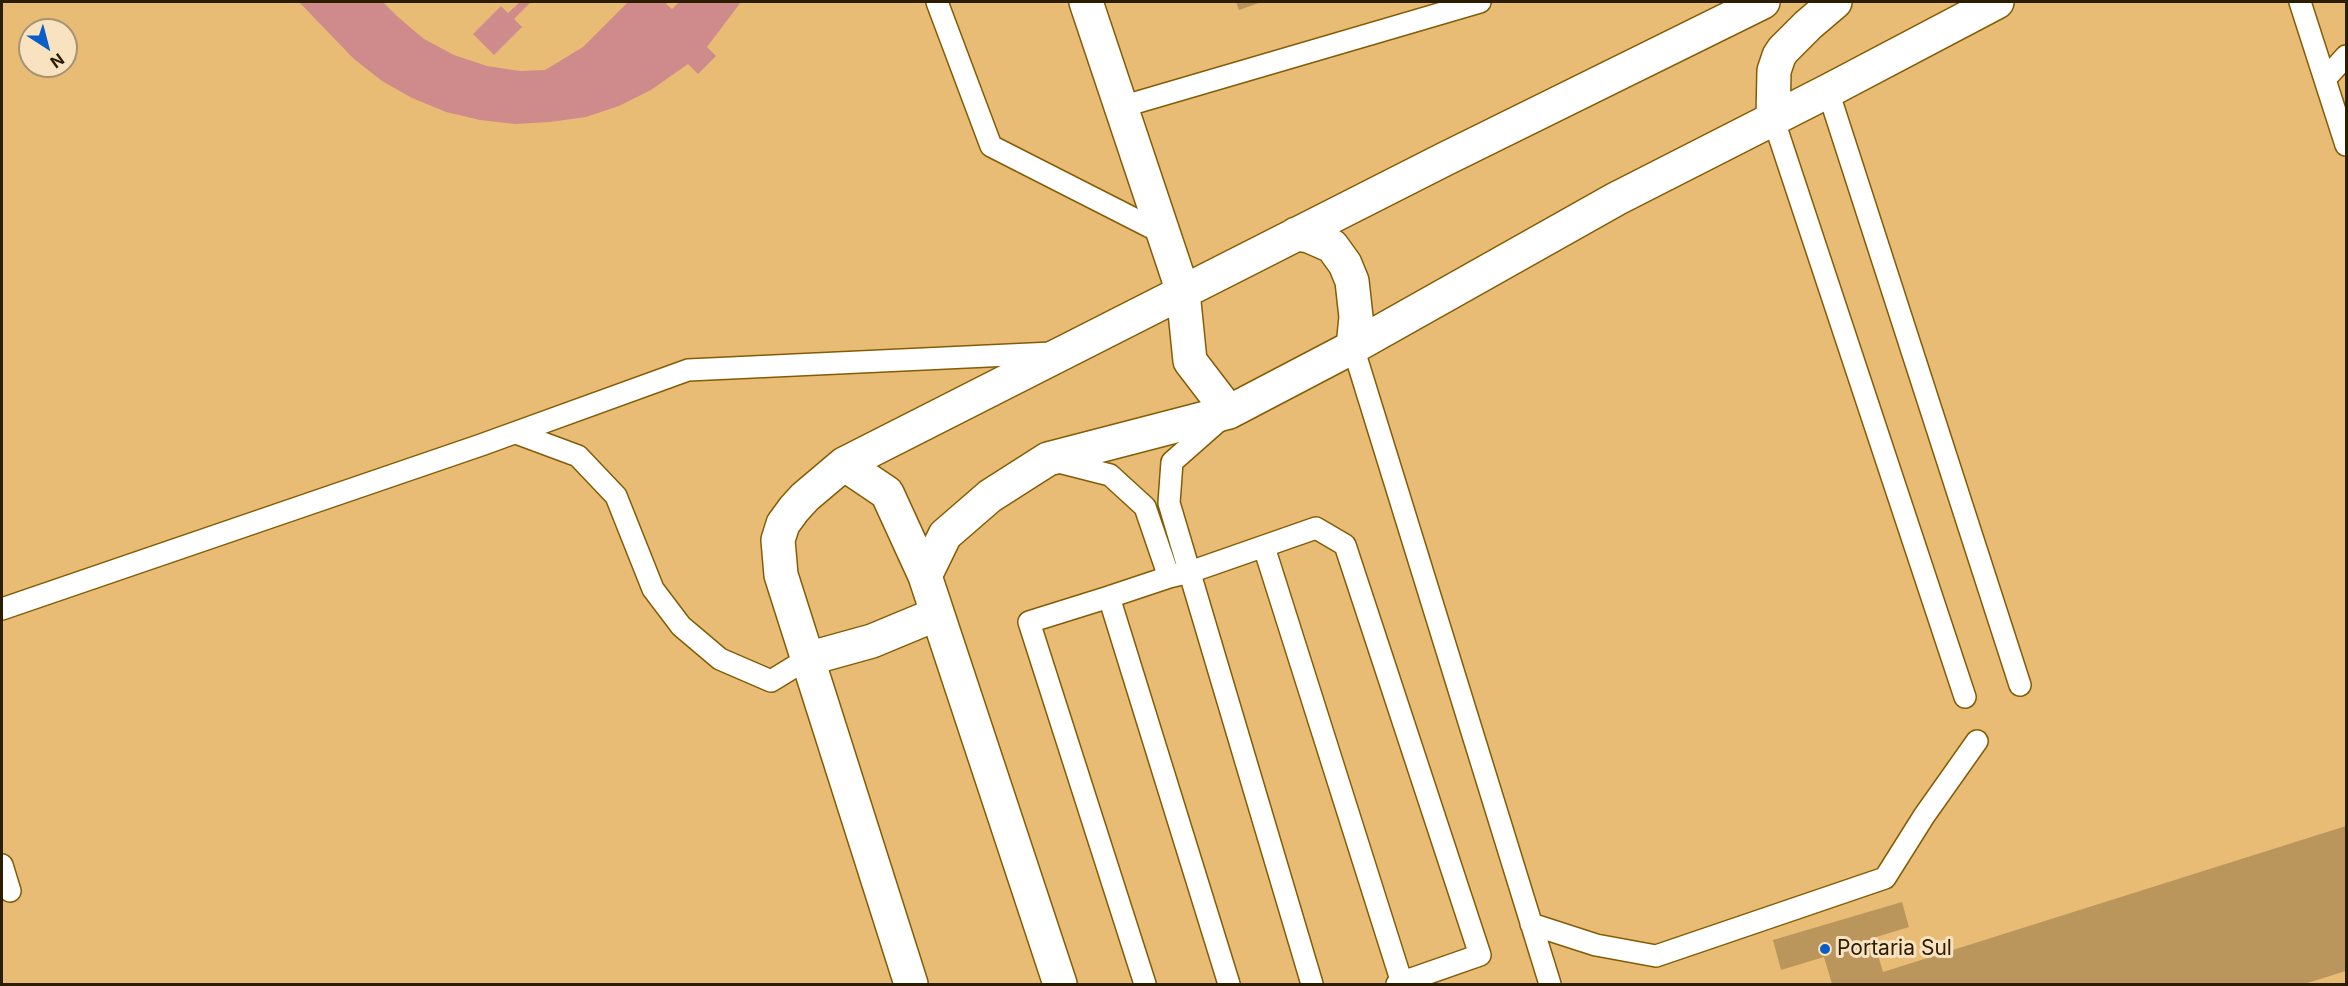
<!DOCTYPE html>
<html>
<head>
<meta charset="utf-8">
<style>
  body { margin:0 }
  #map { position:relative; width:2348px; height:986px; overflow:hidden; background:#e9bc75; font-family:Inter,sans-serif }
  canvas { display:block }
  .frame { position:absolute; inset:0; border:3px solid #2c1c00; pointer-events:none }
  .north { position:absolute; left:18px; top:18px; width:60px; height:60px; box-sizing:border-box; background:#f8e2bf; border:2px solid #a69373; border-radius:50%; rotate:144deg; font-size:16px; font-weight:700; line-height:24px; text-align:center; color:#2c1c00 }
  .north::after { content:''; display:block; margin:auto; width:21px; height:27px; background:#085dc6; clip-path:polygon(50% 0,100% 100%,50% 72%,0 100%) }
</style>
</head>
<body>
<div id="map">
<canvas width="2348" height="986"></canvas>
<div class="frame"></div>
<div class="north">N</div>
</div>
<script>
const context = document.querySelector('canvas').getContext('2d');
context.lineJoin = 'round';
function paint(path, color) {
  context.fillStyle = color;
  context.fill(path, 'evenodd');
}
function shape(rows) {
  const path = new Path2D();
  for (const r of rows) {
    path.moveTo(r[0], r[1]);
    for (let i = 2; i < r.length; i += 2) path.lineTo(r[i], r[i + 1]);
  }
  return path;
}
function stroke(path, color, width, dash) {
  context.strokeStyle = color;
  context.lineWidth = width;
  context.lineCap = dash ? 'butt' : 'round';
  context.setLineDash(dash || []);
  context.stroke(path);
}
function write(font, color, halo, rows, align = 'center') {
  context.font = font + ' Inter,sans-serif';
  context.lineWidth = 6;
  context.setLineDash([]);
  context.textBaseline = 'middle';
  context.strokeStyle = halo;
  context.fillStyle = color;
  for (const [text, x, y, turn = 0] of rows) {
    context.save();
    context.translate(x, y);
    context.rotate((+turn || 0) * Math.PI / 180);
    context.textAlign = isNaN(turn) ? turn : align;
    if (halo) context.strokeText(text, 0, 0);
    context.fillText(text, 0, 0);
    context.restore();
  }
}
paint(shape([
  [299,2,383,2,398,17,424,39,454,55,487,66,520,71,545,70,583,47,628,2,669,2,666,4,672,9,679,2,741,2,707,47,716,56,698,74,688,64,651,90,619,106,586,117,550,122,515,124,480,120,446,112,412,98,382,81,354,59],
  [520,2,531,2,514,19,522,27,494,55,473,34,501,6,508,13]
]), '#cf8b8c');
paint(shape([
  [1236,2,1262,2,1239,10],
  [2346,826,2346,971,2304,984,1832,984,1824,957,1781,970,1773,940,1902,902,1909,927,1873,938,1883,972]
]), '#ba965c');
const lane = shape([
  [937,2,991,146,1164,234],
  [2300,2,2346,145],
  [2326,78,2346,56],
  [1828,91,2020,685],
  [1121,107,1480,2],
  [1773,118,1965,697],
  [1353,347,1550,984],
  [1223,417,1172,462,1169,503,1312,984],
  [516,433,578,456,616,496,653,589,681,626,720,659,771,681,807,659],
  [1055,461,1110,475,1145,507,1169,577],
  [1264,547,1402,983],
  [1109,597,1029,622,1145,984],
  [2,609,481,445,688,370,1052,353],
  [2,865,10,891],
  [1531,924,1596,945,1656,956,1885,878,1924,816,1977,741],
  [1229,984,1109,597,1169,577,1190,572,1316,528,1345,545,1480,955,1397,984]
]);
const street = shape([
  [1086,2,1183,292,1190,361,1229,412],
  [1773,118,1774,71,1779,56,1783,50,1808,25,1835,2],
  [1296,234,1309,236,1332,246,1345,264,1352,281,1356,317,1353,347],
  [844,464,887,493,925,576,1060,984],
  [925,576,945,535,990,496,1048,459,1229,412,1353,347,1616,199,1828,91,1997,2],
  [807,659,872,641,937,614],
  [911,984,781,575,778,540,783,524,794,509,805,497,844,464,1445,159,1763,2]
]);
stroke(lane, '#845c05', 24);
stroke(street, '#845c05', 36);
stroke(lane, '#fff', 21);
stroke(street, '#fff', 33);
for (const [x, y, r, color] of [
  [1825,949,6,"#085dc6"]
]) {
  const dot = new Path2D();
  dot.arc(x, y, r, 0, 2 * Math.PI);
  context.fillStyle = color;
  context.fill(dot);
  stroke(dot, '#f8e2bf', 2);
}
write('21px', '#2c1c00', '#f8e2bf', [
  ["Portaria Sul",1837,949]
], 'left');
</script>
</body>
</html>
